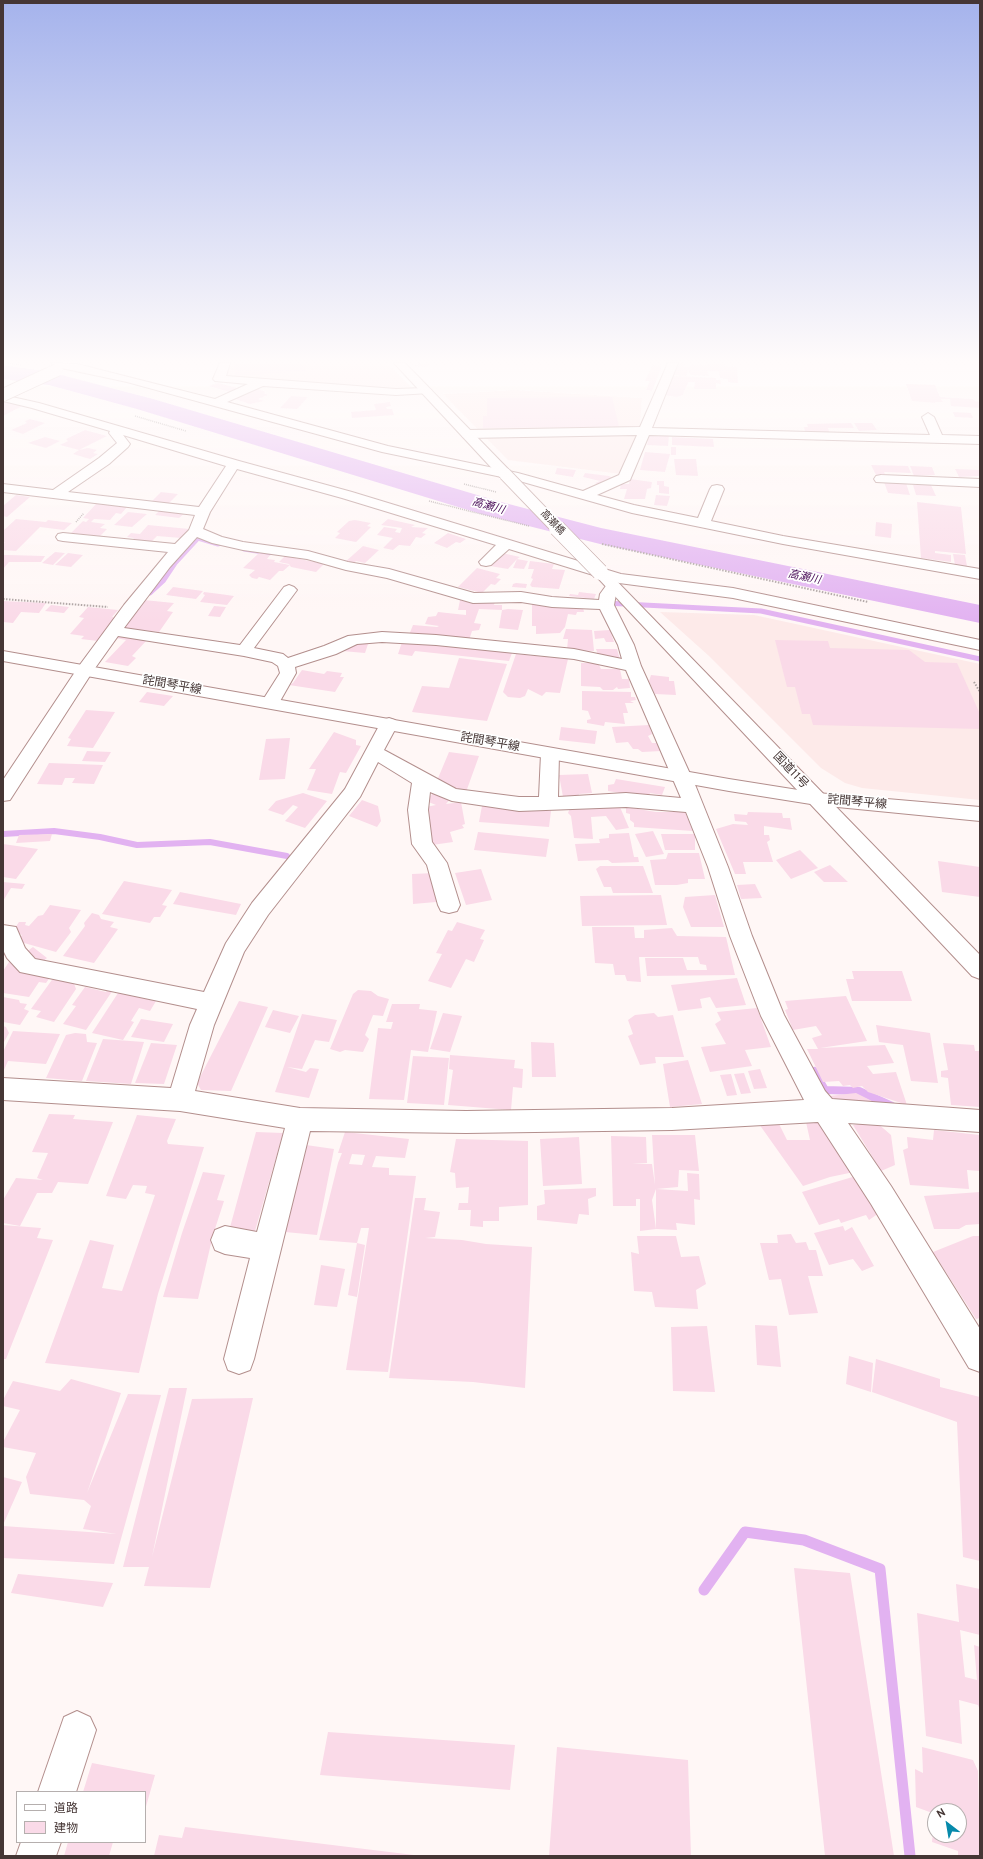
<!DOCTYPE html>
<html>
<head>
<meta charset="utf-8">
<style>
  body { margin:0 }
  #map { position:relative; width:983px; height:1859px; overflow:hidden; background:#fff7f6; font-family:Overpass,"Noto Sans JP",sans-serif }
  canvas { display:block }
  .frame { position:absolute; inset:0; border:4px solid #453635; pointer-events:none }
  .legend { position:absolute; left:16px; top:1791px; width:130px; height:52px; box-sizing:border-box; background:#fff; border:1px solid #b5afae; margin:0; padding:5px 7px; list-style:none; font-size:12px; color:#453635 }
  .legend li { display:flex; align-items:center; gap:8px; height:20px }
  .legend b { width:20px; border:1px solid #b5afae }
  .north { position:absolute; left:927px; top:1803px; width:40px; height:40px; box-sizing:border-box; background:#fff; border:1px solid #b5afae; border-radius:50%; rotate:329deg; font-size:11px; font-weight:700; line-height:16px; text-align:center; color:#453635 }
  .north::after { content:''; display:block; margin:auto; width:14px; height:18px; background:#068aab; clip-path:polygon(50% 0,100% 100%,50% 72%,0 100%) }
</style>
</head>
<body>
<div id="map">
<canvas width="983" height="1859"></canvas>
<div class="frame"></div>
<ul class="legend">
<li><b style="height:5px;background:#fff"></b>道路</li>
<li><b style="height:11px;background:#fadae8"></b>建物</li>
</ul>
<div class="north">N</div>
</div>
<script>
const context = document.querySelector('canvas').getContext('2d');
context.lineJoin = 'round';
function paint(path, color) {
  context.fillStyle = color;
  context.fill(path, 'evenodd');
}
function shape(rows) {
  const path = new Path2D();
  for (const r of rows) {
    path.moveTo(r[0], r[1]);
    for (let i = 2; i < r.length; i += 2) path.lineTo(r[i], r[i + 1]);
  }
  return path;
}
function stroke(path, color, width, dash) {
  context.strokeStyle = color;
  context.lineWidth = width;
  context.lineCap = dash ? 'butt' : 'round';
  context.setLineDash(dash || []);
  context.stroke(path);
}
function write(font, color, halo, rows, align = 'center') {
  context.font = font + ' Overpass,"Noto Sans JP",sans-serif';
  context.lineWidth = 3.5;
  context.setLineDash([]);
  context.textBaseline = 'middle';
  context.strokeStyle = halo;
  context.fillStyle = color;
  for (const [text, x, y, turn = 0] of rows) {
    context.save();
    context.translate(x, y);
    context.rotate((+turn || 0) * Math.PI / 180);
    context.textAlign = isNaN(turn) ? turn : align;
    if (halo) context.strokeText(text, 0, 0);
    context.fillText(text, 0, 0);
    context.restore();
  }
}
paint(shape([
  [225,363,387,363,415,391,219,379],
  [515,390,642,398,639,434,621,474,508,460,443,394],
  [660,612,754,615,980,664,980,800,862,788,845,783,821,768,709,656]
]), '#fdeae9');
stroke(shape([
  [244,549,269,553],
  [150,593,163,581,175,563,198,538,218,544],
  [605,603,761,611,980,659]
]), '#e2b2f1', 5);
stroke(shape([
  [3,834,54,831,100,837,137,845,210,842,287,856]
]), '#e2b2f1', 6);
stroke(shape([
  [814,1071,825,1090,859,1091,892,1106]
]), '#e2b2f1', 8);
stroke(shape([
  [704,1590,745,1532,804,1540,880,1569,910,1856]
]), '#e2b2f1', 11);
paint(shape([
  [3,365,50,372,153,399,501,502,601,528,980,605,980,623,600,544,481,514,137,409,49,385,3,379,3,365]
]), '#e2b2f1');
paint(shape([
  [234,363,300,363,300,365,305,365,306,371,235,376],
  [421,363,430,363,428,367,414,366],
  [677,363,684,364,684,367,690,367,690,365,707,365,702,363,724,363,724,366,737,367,738,383,728,382,728,379,720,378,719,371,707,371,709,376,691,375,688,370,686,376,674,375],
  [653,365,662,366,652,391,646,390,650,381,645,381],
  [673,376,716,378,716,380,720,380,721,384,716,383,716,389,694,389,695,382,688,382,683,395,677,397,664,395],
  [218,383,237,388,229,392,209,386],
  [906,384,935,385,940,397,973,399,975,401,980,402,980,408,951,406,950,399,941,399,943,402,935,402,936,403,912,401],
  [256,388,266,392,264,393,268,395,258,399,264,401,250,404,232,398],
  [291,396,308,397,297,409,280,408],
  [612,397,619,427,483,428,483,416,487,416,487,398],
  [3,402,24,405,3,416],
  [390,402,391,406,386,407,387,409,392,409,394,415,352,418,351,412,376,410,374,404],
  [953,412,971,413,973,418,955,417],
  [30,419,45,423,23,434,11,430,27,423,25,421],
  [851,423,854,428,828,428,830,434,809,434,805,431,804,427,808,427,807,424],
  [854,423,872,423,877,430,859,431],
  [85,430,107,436,79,450,88,448,97,450,93,453,98,454,90,459,73,454,79,450,60,445,68,441,66,439],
  [649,434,669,435,668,446,647,445],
  [45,437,60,441,46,448,28,443],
  [672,437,713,439,714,447,672,445],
  [671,447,676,447,676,455,671,455],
  [645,452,670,454,665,472,640,470],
  [674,459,696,459,698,476,676,475],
  [871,465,908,466,911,473,884,472,886,476,876,475],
  [910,466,932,467,935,475,914,476],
  [557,468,576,470,573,477,555,474],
  [955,469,980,470,980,476,959,477],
  [585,473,609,476,613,478,599,485,595,483,600,481,583,477],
  [630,479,652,482,651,488,647,489,645,499,624,499,627,489,620,489,621,484,629,484],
  [657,481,664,481,664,486,669,487,669,494,659,493,659,485,657,485],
  [884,482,906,483,910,495,888,493],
  [913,485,931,485,936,496,916,495],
  [161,492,178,494,168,504,151,502],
  [16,495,30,497,7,517,3,516,3,506],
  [656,495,670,496,667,506,654,505],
  [917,502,961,507,966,554,935,551,935,553,951,555,951,562,921,558],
  [96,504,128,506,121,514,116,513,110,520,94,519,91,522,105,524,100,528,107,529,100,536,71,533,83,521,86,522,89,519,83,518],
  [161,509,185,513,179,518,155,515],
  [128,512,147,514,132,527,114,525],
  [16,519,46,522,48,520,72,523,64,530,40,527,16,551,3,550,3,544,5,542,3,542,3,531],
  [388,519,415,525,411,527,428,528,422,533,426,534,421,538,416,537,410,546,399,545,393,550,383,548,393,538,377,535,384,527,397,529,395,532,400,533,402,528,381,525],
  [355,520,371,523,367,526,371,527,356,542,335,538,340,533,337,532,349,521],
  [876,522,892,524,891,538,875,536],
  [148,525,189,529,181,538,157,536,150,543,132,540,134,538,127,537,131,533,140,534],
  [448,533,466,539,460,543,456,542,447,548,434,543],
  [363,546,379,550,365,563,356,561,353,564,345,562],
  [55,552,65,553,53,565,42,563],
  [68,553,83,555,71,567,55,565],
  [259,553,270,555,267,559,275,560,274,562,290,565,283,571,279,571,270,580,259,577,257,579,252,578,249,575,255,570,243,568],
  [502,553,520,557,517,559,528,561,524,569,513,568,517,559,508,569,490,566],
  [953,554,965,555,967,566,955,565],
  [3,555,8,555,45,556,41,562,9,562,3,569],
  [285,556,324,564,316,572,291,567,289,564,279,562],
  [530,561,554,564,552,569,565,570,559,589,532,587,530,585,533,579,531,578,534,569,528,569],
  [477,568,500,574,496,578,501,579,495,585,491,584,482,593,458,587],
  [516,583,527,584,526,588,512,587,513,584],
  [173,587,203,591,196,599,166,595],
  [204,592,220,594,234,596,227,605,200,602,205,595,203,594],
  [579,592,596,594,594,599,569,596,570,594,578,595],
  [144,600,174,603,167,611,173,612,159,632,124,628,135,614,133,614],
  [460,600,495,602,494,605,502,605,502,610,479,609,474,623,481,624,479,630,472,631,469,640,409,635,413,625,437,627,439,626,425,624,428,617,436,616,438,612,466,615,466,610,458,610],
  [3,601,46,603,39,613,21,612,13,623,3,622],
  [532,603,583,607,584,612,577,612,576,615,568,614,565,627,560,633,536,634,536,626,532,626],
  [51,605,69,607,64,613,45,611],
  [214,606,226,607,220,617,208,616],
  [88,607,118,610,112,617,117,618,98,641,81,639,84,636,70,634,84,618,79,617],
  [508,609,523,610,518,630,499,628,502,610],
  [566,629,592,630,594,651,567,650,568,639,563,639],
  [610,630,614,642,606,642,604,638,595,639,594,631],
  [119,634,148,639,132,656,136,658,128,666,105,662,126,640,116,638],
  [775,640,828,641,830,648,909,650,925,662,957,663,980,714,980,729,813,725,810,714,802,714,795,687,787,687],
  [402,642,512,653,509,661,415,651,412,656,398,654],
  [355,643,368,644,365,653,342,651],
  [596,649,617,649,620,660,599,658],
  [516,654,568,659,560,693,546,692,542,696,528,689,525,696,520,698,508,697,503,692],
  [459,658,507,664,487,721,412,712,422,686,449,688],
  [581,663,598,663,601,669,620,669,622,679,629,679,630,688,618,689,617,687,613,690,603,690,600,687,581,686],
  [302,670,324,674,327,671,342,673,340,677,344,677,335,692,289,685,293,683],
  [651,675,669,677,669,681,674,681,676,695,655,694,649,681],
  [582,691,631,692,631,697,635,697,636,700,630,701,634,703,625,703,628,713,623,713,625,724,605,722,604,726,587,723,587,720,591,719,588,711,582,710],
  [147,692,173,696,164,706,139,702],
  [86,710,115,712,93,748,67,746,71,739,68,738],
  [649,725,652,734,648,736,652,743,657,743,661,751,642,752,638,749,633,749,628,742,616,743,612,727],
  [561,727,597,731,595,744,559,740],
  [334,732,356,740,356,745,361,746,346,773,340,772,332,794,307,790,316,769,309,769],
  [290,738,285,779,259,780,266,739],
  [87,751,111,752,105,762,82,761],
  [449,752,479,756,466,792,457,791,455,788,444,786,436,783],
  [49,763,103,765,94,784,72,783,75,778,65,778,62,785,37,784],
  [588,774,592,793,579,794,578,797,563,797,559,775],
  [616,779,665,787,662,795,650,793,648,798,608,791,608,785,614,784],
  [434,792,451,798,446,804,461,802,465,824,462,825,464,828,450,832,453,842,432,845,426,807,436,805,426,801],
  [303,793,327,801,305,828,285,821,298,807,293,805,283,815,268,810,276,801],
  [362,800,378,806,381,821,377,827,349,816],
  [482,806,551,811,549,827,479,822],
  [620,807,629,828,616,830,606,816,591,817,593,839,574,838,571,816,568,813,570,808],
  [626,807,656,812,685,812,693,831,634,827,634,823,630,820,630,814,626,813],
  [748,812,782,813,783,818,790,818,792,830,764,826,764,835,769,835,770,840,767,842,773,862,743,862,746,874,735,874,716,829,733,824,748,825,746,822,735,821,734,814,747,815],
  [653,831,664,854,646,857,635,834],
  [478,832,549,839,546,857,474,850],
  [629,833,634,857,638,857,639,862,612,863,608,860,578,861,575,844,600,843,599,839,609,838,609,834],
  [52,834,50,841,16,843,19,835],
  [661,834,695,834,695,850,665,850],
  [3,844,38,849,16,879,3,877],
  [800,850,818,868,791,879,776,860],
  [668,853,699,853,705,879,688,879,688,883,677,885,655,885,650,860,666,859],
  [938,861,980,867,980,897,942,892],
  [830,865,848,882,824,882,814,872],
  [600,866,643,866,653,893,613,893,611,887,604,887,596,869],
  [481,869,492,900,466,905,455,873],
  [435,873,436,902,413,904,412,874],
  [124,881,172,890,162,905,167,906,160,917,154,917,150,923,102,914],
  [3,882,25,884,22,889,11,888,3,901],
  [755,884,762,898,741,899,737,885],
  [180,892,241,904,236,915,173,904],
  [661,895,667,925,582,926,580,896],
  [715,895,724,927,691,927,683,907,685,897],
  [50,905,81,910,69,928,71,932,56,952,17,941,22,935,13,931,19,922,26,922,25,925,29,926,38,916,43,915],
  [92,913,99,915,101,919,114,922,110,927,118,929,94,963,63,956,85,926,84,923],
  [457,922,485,930,480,939,484,940,474,962,466,959,451,988,428,981,442,954,436,953,448,930,452,931],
  [592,927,634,927,635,938,644,938,644,930,672,928,677,936,726,937,735,975,647,976,645,958,683,958,687,970,707,970,706,965,700,964,698,957,639,957,641,982,627,981,625,975,615,975,613,964,595,963],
  [33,947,47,958,40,964,26,952],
  [9,962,20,964,51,976,46,983,39,982,29,997,3,993,3,971],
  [852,971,902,971,912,1001,852,1001,846,979,854,979],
  [54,977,73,981,76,989,54,1022,36,1017,41,1011,31,1009],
  [737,978,746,1005,716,1008,710,997,700,999,702,1008,678,1011,671,985],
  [85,987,106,992,108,989,113,990,86,1030,63,1024,76,1006,72,1005],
  [358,990,371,991,378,996,389,999,383,1016,373,1015,365,1035,369,1039,363,1052,345,1050,340,1052,330,1049,353,994],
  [118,993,156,1001,150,1011,139,1008,131,1021,134,1022,123,1040,92,1033],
  [846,996,867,1041,820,1048,885,1045,894,1063,867,1066,873,1074,896,1072,907,1105,868,1092,862,1086,853,1088,850,1085,843,1086,839,1081,823,1082,807,1049,818,1049,812,1038,822,1035,816,1026,793,1030,785,1010,788,1009,785,1001],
  [3,997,19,1000,20,1003,27,1004,24,1009,29,1011,20,1025,3,1022],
  [239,1001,268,1007,231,1091,201,1090,197,1083],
  [392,1004,420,1004,419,1009,437,1011,428,1052,411,1050,404,1100,369,1099,378,1028,391,1029,393,1022,386,1022],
  [757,1008,771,1047,745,1050,752,1066,710,1072,701,1047,726,1044,715,1024,721,1020,717,1012],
  [273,1010,299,1016,290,1033,265,1027],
  [443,1013,462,1016,450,1052,430,1049],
  [654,1013,658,1017,673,1015,684,1057,655,1057,656,1063,640,1065,628,1036,633,1034,628,1020,635,1015],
  [302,1014,337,1020,329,1042,315,1040,302,1069,287,1067,306,1072,310,1068,319,1069,309,1098,275,1092],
  [141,1019,173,1024,164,1042,131,1037],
  [876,1025,930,1033,938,1083,911,1081,903,1045,879,1042],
  [3,1026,6,1027,9,1033,3,1044],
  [13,1031,60,1034,46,1064,8,1061,3,1072,3,1052],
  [75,1033,86,1034,87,1042,97,1043,82,1081,46,1078,66,1035],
  [103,1039,144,1042,131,1084,86,1081],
  [531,1042,554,1043,556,1077,532,1077],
  [151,1043,177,1045,164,1084,135,1083],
  [943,1043,974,1045,975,1051,980,1051,980,1107,951,1105,948,1078,941,1077,941,1071,948,1070],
  [450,1055,515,1060,514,1068,523,1069,522,1088,513,1087,511,1110,448,1105,453,1070,449,1069],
  [413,1056,449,1058,444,1105,407,1103],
  [688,1060,702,1104,670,1107,663,1064],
  [760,1069,767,1088,754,1089,748,1071],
  [744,1073,751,1093,741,1094,734,1074],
  [731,1074,737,1095,727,1096,720,1075],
  [856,1093,878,1104,831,1103,829,1096],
  [49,1114,75,1115,73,1119,113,1122,88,1184,58,1182,52,1193,37,1193,20,1226,3,1223,3,1200,16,1178,43,1180,37,1178,48,1153,32,1152],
  [137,1115,176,1119,167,1141,168,1144,204,1147,158,1294,139,1373,45,1363,90,1240,114,1245,102,1288,122,1291,155,1195,145,1193,147,1186,133,1185,126,1199,106,1196],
  [820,1120,854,1172,830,1177,803,1186,759,1124,779,1124,787,1140,810,1140,806,1122],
  [876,1122,891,1135,895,1165,881,1171,853,1125],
  [934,1130,980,1135,980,1171,967,1170,969,1189,910,1185,903,1150,908,1148,907,1137,933,1140],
  [256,1132,283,1133,255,1231,229,1231],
  [345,1132,409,1139,405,1158,376,1156,372,1167,389,1168,389,1175,416,1176,388,1372,346,1370,369,1228,361,1228,357,1243,319,1240,338,1163,342,1153,338,1153],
  [352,1154,365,1155,362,1165,349,1164],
  [652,1135,695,1135,699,1171,679,1170,678,1187,656,1189,652,1200,656,1229,656,1189,688,1191,687,1173,699,1174,700,1200,694,1199,695,1225,676,1223,677,1230,656,1229,640,1231,640,1199,636,1199,636,1206,613,1206,611,1136,646,1137,647,1163,632,1164,652,1164,655,1185],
  [579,1137,582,1184,543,1186,540,1139],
  [456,1139,528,1141,528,1205,499,1207,499,1221,483,1221,483,1227,470,1226,471,1210,458,1210,459,1203,468,1203,469,1187,456,1188,455,1173,450,1172],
  [306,1145,334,1149,317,1235,285,1232],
  [203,1172,225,1175,217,1200,224,1201,213,1235,198,1299,163,1297,182,1233],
  [856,1176,879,1213,869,1220,866,1215,841,1223,839,1219,819,1225,802,1192],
  [596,1188,596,1196,588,1199,589,1215,579,1214,577,1224,537,1220,537,1206,545,1204,544,1190],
  [980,1192,980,1224,966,1225,959,1229,934,1229,924,1196],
  [415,1198,426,1198,424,1210,440,1212,435,1237,425,1238,462,1240,486,1244,532,1247,525,1388,473,1382,389,1378],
  [3,1225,41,1228,37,1238,53,1240,6,1359,3,1359],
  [843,1226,845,1231,852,1227,874,1266,862,1271,853,1259,829,1265,814,1233],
  [791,1234,796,1243,806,1242,809,1250,816,1250,823,1276,808,1276,818,1313,789,1315,781,1279,769,1280,760,1243,778,1243,777,1235],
  [637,1236,676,1236,681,1257,699,1256,706,1284,696,1290,698,1309,655,1307,652,1292,634,1291,631,1252,639,1254],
  [973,1236,980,1236,980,1318,976,1319,933,1252],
  [357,1243,365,1245,357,1297,348,1295],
  [321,1265,345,1269,337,1307,314,1305],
  [755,1325,777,1326,781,1367,757,1365],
  [707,1326,715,1392,673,1391,671,1327],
  [849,1356,873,1363,871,1392,846,1384],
  [876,1359,940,1379,940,1387,980,1397,980,1561,963,1557,957,1422,872,1392],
  [71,1379,121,1393,87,1493,128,1394,161,1395,114,1564,3,1558,3,1526,117,1534,83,1529,91,1506,84,1500,30,1494,26,1477,36,1453,3,1447,3,1442,20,1410,3,1406,3,1400,13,1381,60,1391],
  [169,1388,187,1388,152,1557,192,1399,253,1398,210,1588,144,1586,149,1567,123,1567],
  [3,1477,22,1482,3,1525],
  [794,1568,850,1573,894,1856,825,1856],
  [18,1574,113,1583,103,1607,11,1593],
  [956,1584,980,1589,980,1635,960,1630,965,1677,977,1680,974,1645,980,1647,980,1710,978,1705,959,1700,962,1744,926,1736,917,1613,959,1622],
  [328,1732,515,1745,510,1790,320,1775],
  [557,1747,688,1760,691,1856,549,1856],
  [922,1747,973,1760,978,1771,980,1856,958,1856,958,1851,932,1842,934,1821,935,1835,959,1835,959,1811,935,1811,935,1814,916,1807,915,1769,923,1773],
  [92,1763,155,1775,145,1810,145,1792,83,1792],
  [185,1827,414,1855,414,1856,154,1856,159,1835,182,1838],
  [68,1842,113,1842,109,1856,64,1856]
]), '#fadae8');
const minor = shape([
  [52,363,77,364,215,399,248,384,215,381,213,379,220,363,230,363,226,376,396,389,426,388,430,389,432,391,430,393,396,395,263,386,227,402,388,446,518,473,583,491,619,475,637,435,467,438,463,437,461,434,463,431,467,430,640,427,668,363,678,363,652,428,930,435,922,417,928,413,934,417,942,435,980,436,980,444,649,435,630,480,597,495,634,505,698,518,710,489,712,486,717,485,722,486,724,489,711,521,783,536,980,569,980,579,783,544,632,513,516,480,382,452,127,382,52,366,52,363],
  [3,395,39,403,239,461,352,492,621,574,733,588,980,640,980,650,733,598,619,583,509,549,491,565,486,566,481,565,479,562,496,545,342,498,237,469,210,512,203,529,222,537,243,542,308,551,348,562,389,569,474,593,521,592,552,597,599,600,600,594,608,583,613,581,618,583,621,586,616,594,614,605,634,645,641,666,696,787,728,867,752,936,784,1015,825,1091,832,1099,980,1110,980,1132,848,1123,891,1186,980,1329,980,1372,969,1368,871,1204,818,1122,672,1130,466,1133,310,1131,254,1359,250,1370,239,1374,228,1370,224,1359,250,1258,225,1254,215,1250,211,1240,215,1230,225,1226,257,1232,285,1128,180,1111,3,1100,3,1078,171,1088,190,1025,197,1009,20,972,7,958,3,950,3,925,16,927,25,948,35,959,204,992,226,943,252,903,345,789,380,724,383,720,389,718,395,720,398,724,384,750,456,789,519,797,539,797,541,754,543,750,550,748,557,750,559,754,558,797,626,793,681,798,626,670,574,659,436,645,382,642,357,644,336,654,295,667,296,673,279,703,276,707,270,708,264,707,261,703,280,673,278,666,272,662,244,656,118,636,93,671,10,800,3,801,3,780,79,666,124,605,168,552,63,541,58,540,56,537,58,534,63,533,175,544,189,530,195,515,3,492,3,484,53,490,99,458,117,443,109,433,110,431,32,408,3,401,3,395],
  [123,435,226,466,199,507,68,492,109,464,128,447,130,444,123,435],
  [197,537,212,543,243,550,307,559,346,570,387,578,473,603,521,602,552,607,600,609,618,645,622,659,574,649,436,635,382,632,348,636,324,646,288,658,283,654,254,648,297,590,294,587,289,585,284,587,240,645,124,628,170,567,197,537],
  [378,762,412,783,408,810,412,844,427,865,438,905,441,911,449,913,457,911,460,905,447,863,432,842,428,810,430,792,452,801,519,811,626,807,686,812,708,867,730,936,761,1016,804,1100,672,1108,466,1111,300,1108,195,1091,214,1025,244,952,268,915,360,797,378,762],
  [881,475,980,479,980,487,876,482,874,479,876,476,881,475],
  [77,1711,90,1717,96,1730,76,1792,38,1792,64,1717,77,1711],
  [21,1842,61,1842,56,1856,16,1856,21,1842]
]);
const major = shape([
  [3,651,729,779,817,793,980,807,980,821,817,805,729,791,3,661,3,651]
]);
const highway = shape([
  [394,363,405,363,510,471,512,474,510,477,500,477,394,363],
  [600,567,605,569,980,955,980,979,972,976,595,575,592,572,595,569,600,567]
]);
stroke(minor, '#b38f8d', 2);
stroke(major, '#b38f8d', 2);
stroke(highway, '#b38f8d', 2);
stroke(shape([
  [8,363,21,365],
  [135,416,186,431],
  [464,484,496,492],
  [429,501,529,526],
  [76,522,84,513]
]), '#aca1a0', 1.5, [1, 1]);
stroke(shape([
  [602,544,868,602],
  [3,599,108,607],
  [974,682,980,692]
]), '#aca1a0', 2, [1.5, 1.5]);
paint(minor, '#fff');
paint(major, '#fff');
paint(highway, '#fff');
const majorBridge = shape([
  [3,395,57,370]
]);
const highwayBridgeFar1 = shape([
  [505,474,558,529]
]);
const highwayBridge = shape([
  [557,528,600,572]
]);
stroke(majorBridge, '#b38f8d', 14, []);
stroke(highwayBridgeFar1, '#b38f8d', 14, []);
stroke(highwayBridge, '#b38f8d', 17, []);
stroke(majorBridge, '#fff', 12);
stroke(highwayBridgeFar1, '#fff', 12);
stroke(highwayBridge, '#fff', 16);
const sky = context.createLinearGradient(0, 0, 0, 623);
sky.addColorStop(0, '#a5b3ec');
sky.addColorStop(0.58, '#fffbfb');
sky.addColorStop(1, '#fffbfb00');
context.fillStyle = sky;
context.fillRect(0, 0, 983, 623);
write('10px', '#453635', '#fff', [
  ["高瀬橋",552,523,46]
]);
write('italic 11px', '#4c115b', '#fff', [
  ["高瀬川",488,507,16],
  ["高瀬川",804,578,12]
]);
write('12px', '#453635', '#fff', [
  ["詫間琴平線",172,686,10],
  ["詫間琴平線",490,743,10],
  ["国道11号",790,771,46],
  ["詫間琴平線",857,803,5]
]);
</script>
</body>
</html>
